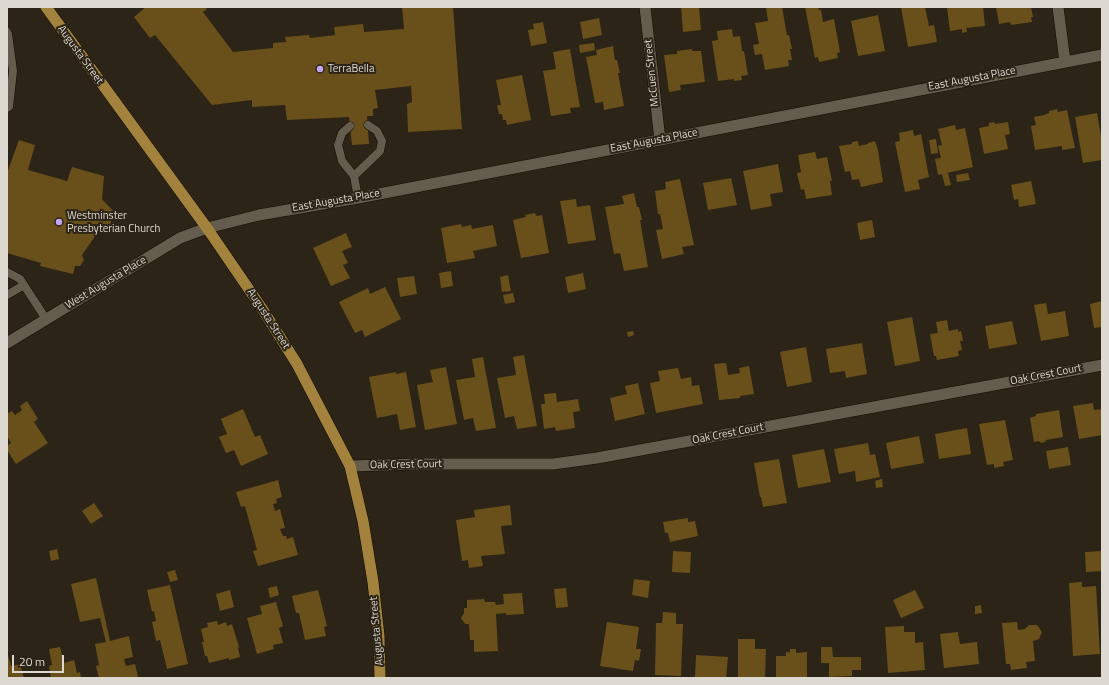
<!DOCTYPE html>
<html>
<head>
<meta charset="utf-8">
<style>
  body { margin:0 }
  #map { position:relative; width:1109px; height:685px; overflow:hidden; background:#2c2416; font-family:"Titillium Web",sans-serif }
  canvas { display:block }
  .frame { position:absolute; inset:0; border:8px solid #ded9d0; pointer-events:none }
  .scale { position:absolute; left:12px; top:655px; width:52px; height:18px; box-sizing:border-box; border:2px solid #ded9d0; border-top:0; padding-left:5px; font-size:12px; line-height:14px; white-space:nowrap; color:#ded9d0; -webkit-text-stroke:3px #2c2416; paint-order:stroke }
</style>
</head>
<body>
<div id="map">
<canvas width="1109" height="685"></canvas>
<div class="frame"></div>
<div class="scale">20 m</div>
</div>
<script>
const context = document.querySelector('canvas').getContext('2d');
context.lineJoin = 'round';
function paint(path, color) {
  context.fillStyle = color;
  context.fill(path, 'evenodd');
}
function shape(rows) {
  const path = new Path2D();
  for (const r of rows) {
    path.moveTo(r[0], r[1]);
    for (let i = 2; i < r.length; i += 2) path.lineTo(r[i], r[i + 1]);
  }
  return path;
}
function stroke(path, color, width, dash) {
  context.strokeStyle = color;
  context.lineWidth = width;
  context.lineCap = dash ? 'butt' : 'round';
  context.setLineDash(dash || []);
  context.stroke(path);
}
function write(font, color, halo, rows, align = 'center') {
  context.font = font + ' "Titillium Web",sans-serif';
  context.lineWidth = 4;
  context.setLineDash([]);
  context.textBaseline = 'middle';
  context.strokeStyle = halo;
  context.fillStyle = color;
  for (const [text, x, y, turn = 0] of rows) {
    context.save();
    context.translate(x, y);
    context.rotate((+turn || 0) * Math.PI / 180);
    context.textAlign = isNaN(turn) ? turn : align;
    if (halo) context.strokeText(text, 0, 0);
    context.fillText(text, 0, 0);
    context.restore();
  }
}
paint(shape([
  [146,7,205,7,207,9,203,12,233,52,273,48,273,43,286,42,285,37,309,35,310,38,335,35,334,27,363,24,364,32,404,29,402,7,453,7,462,129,408,132,407,104,412,102,411,86,375,90,378,108,373,109,373,116,367,116,369,144,352,145,349,117,287,120,285,105,252,107,252,100,212,105,155,35,150,38,134,17],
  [681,7,699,7,701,30,683,32],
  [766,7,782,7,787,35,789,35,792,49,790,49,792,60,788,60,789,66,765,70,762,54,755,55,753,45,759,44,755,23,768,21],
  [805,7,818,7,819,10,821,10,823,22,834,19,840,52,837,53,838,58,819,62,818,57,815,58],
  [901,7,925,7,929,26,934,25,937,42,908,47],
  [952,7,983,7,985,26,966,28,967,32,962,33,962,29,950,31,947,8],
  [996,7,1031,7,1033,17,1031,17,1032,22,1011,25,1010,22,999,24],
  [878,15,885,51,858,56,851,21],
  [599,18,602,35,583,39,580,22],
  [543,22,547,43,531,46,528,30,534,29,533,24],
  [732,29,733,37,740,36,742,51,744,51,748,75,741,76,742,80,734,81,734,79,718,81,712,41,718,40,717,31],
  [594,43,595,50,580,53,579,45],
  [613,46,615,60,617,60,620,73,618,73,624,106,604,110,603,102,595,103,586,57,597,55,596,50],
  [570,49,580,107,570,108,571,113,551,116,543,71,556,69,553,52],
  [692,49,692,51,701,51,705,82,680,85,681,90,669,92,664,55,677,54,677,51],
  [522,75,531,120,507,125,506,120,503,120,502,114,499,114,497,105,501,105,496,80],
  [1057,109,1058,112,1067,110,1075,148,1062,150,1062,146,1035,150,1031,126,1036,125,1034,117,1044,115,1049,113,1049,111],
  [1097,113,1102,142,1102,160,1083,163,1075,117],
  [994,122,995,124,1008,122,1010,134,1005,135,1008,149,984,154,979,128,989,126,989,123],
  [955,125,956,130,965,128,973,167,938,175,935,159,941,158,938,146,942,145,938,129],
  [913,130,914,136,921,134,929,177,918,180,920,189,905,192,895,142,900,141,899,133],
  [936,139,938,153,931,154,929,140],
  [19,140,35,145,28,170,67,181,72,167,104,176,102,199,115,213,107,231,98,232,82,255,84,260,80,266,75,266,73,274,40,266,41,263,7,253,7,173],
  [858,141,859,146,868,144,868,143,875,141,878,150,883,182,861,187,859,179,852,180,850,171,845,172,839,146,852,144,852,142],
  [815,152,817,159,827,157,832,181,830,181,832,195,806,199,804,189,801,190,797,173,801,172,798,155],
  [778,164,783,192,770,194,772,206,751,210,743,171],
  [948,173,951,185,945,186,942,174],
  [968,173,970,180,957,182,956,175],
  [731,178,737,205,708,210,703,183],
  [680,179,694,245,682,247,684,254,662,259,656,230,663,229,660,214,658,214,655,191,666,189,665,182],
  [1031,181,1036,204,1019,207,1018,199,1014,200,1011,185],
  [634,193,637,207,639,207,642,220,640,220,648,267,624,271,620,253,614,254,605,207,624,204,622,196],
  [576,199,577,207,590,205,596,240,568,244,560,201],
  [535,213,536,216,542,215,549,253,521,258,513,220,526,217,525,215],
  [872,220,875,237,860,240,857,223],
  [461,224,462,227,471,225,472,229,493,225,497,246,473,251,475,258,447,263,441,228],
  [346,233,352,247,342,251,348,263,343,265,350,278,331,286,313,248],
  [451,271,453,286,441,288,439,273],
  [583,273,586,289,568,293,565,277],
  [508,275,511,291,502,292,500,277],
  [414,276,417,294,400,297,397,278],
  [385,287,401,319,365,337,362,330,355,333,339,302,368,288,370,294],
  [513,293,515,302,505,304,503,295],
  [1102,301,1102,327,1094,328,1090,304],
  [1046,303,1048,314,1065,311,1069,336,1041,341,1034,305],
  [912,317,920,361,895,366,887,322],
  [947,320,949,331,958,329,958,332,961,331,963,341,960,341,962,350,958,351,959,356,937,360,936,356,934,356,930,334,938,333,936,322],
  [1012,321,1017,344,989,349,985,326],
  [633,331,634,335,628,337,627,332],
  [862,343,867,374,846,378,845,371,830,373,826,349],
  [806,347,812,382,787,387,780,352],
  [524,355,537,426,517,429,514,416,505,418,497,378,516,375,513,357],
  [483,357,496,428,476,431,473,418,464,420,456,380,475,377,472,359],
  [726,363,728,375,740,373,739,368,749,366,754,394,740,396,740,398,719,400,714,364],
  [446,367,457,424,425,430,417,385,433,382,430,370],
  [678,368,681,379,691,377,692,386,699,385,703,404,656,413,650,383,660,381,658,371],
  [396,372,396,374,406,372,416,427,400,430,397,414,377,418,369,377],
  [638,383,645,414,615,421,610,398,627,394,625,386],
  [556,393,557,402,578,399,580,411,573,412,575,428,556,431,555,427,544,429,541,404,545,404,544,394],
  [27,401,38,419,34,422,48,443,16,464,7,450,7,446,11,443,7,436,7,414,12,411,15,415,22,410,20,406],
  [1093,403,1094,410,1102,409,1102,435,1079,439,1073,406],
  [243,409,255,437,260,435,268,454,241,466,234,450,226,453,219,437,227,434,221,419],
  [1059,410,1063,437,1046,440,1045,442,1041,443,1039,441,1034,442,1030,418,1036,416,1036,414],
  [1005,420,1013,460,1003,462,1004,466,994,468,994,464,987,465,979,424],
  [967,428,971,454,939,459,935,434],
  [919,436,924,463,891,469,886,443],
  [868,443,870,455,875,454,880,477,856,482,855,471,839,474,834,449],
  [1068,447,1071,465,1049,469,1046,451],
  [824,449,831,482,798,488,792,455],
  [779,459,787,503,763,507,761,497,760,497,754,463],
  [882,479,883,487,876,488,875,481],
  [278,480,282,497,276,499,277,503,273,504,275,511,280,509,285,528,280,529,283,536,286,536,287,539,293,537,298,555,258,566,253,551,257,550,245,506,241,507,236,492],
  [94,503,103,516,91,524,82,511],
  [510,505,512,525,501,526,505,554,481,556,483,566,469,568,468,560,462,561,456,520,475,517,474,510],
  [688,518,688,522,695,521,698,536,670,542,668,533,665,533,663,522],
  [57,549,59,559,51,561,49,551],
  [673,551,691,552,690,573,672,572],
  [1102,551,1102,571,1086,572,1085,552],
  [175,570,178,580,170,582,167,572],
  [96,578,110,641,129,636,133,657,124,659,126,666,135,664,138,677,99,678,96,666,99,665,95,644,106,642,100,618,80,622,71,584],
  [634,579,650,581,648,598,632,595],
  [1082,582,1082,587,1096,586,1100,654,1073,656,1069,583],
  [170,585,188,664,167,669,160,640,156,641,152,622,156,621,154,611,152,612,147,590],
  [277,586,279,595,270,598,268,588],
  [566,588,568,607,556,608,554,589],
  [230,590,234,607,220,611,216,594],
  [318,590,327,626,324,627,326,636,305,640,299,613,296,613,292,596],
  [915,590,924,608,901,618,893,600],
  [522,593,524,614,506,615,506,613,496,614,498,651,474,652,474,640,470,640,469,624,465,624,461,618,464,613,464,608,467,608,467,600,484,599,485,602,495,602,496,605,504,604,503,594],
  [276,602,283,626,279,628,283,643,273,645,274,649,257,654,247,618,262,614,260,606],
  [981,605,982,613,975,614,975,606],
  [663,612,676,613,676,624,683,624,681,676,655,675,656,623,662,623],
  [217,621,218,625,226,622,227,626,232,624,239,647,238,648,240,657,229,660,229,658,209,663,207,656,205,656,202,642,204,642,201,629,208,627,207,623],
  [607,622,639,627,636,649,641,649,639,661,635,660,633,671,600,666],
  [1017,622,1018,630,1025,629,1029,625,1037,625,1042,632,1039,639,1033,641,1035,661,1026,662,1027,668,1011,670,1010,664,1006,664,1002,623],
  [904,626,904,632,915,632,915,643,923,642,925,670,888,673,885,627],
  [958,632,960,644,977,642,979,664,944,668,940,634],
  [738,639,755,639,755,649,766,649,765,678,738,678],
  [60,647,64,663,74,660,77,673,80,672,81,678,51,678,49,666,52,665,49,649],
  [821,647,832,647,833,657,861,657,861,670,852,670,852,676,829,677,829,663,821,663],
  [790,649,796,649,796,653,807,652,807,678,776,678,776,656,786,656,786,652,790,652],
  [7,652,11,666,20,664,24,678,7,678],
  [696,655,728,657,726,678,695,677]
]), '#694f1a');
const service = shape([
  [7,32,8,34,13,71,9,107,7,108],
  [350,126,342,133,338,145,342,161,354,176,358,198],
  [354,176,380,151,382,141,377,131,368,125],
  [7,272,20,279,46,319],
  [7,295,24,285]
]);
const minor = shape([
  [645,7,660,140],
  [1058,7,1065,62],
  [7,343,180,238,207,228,259,215,358,198,1102,55],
  [350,466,417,464,553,464,597,458,1102,365]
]);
const primary = shape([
  [46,7,207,228,261,307,297,364,350,466,363,521,373,582,379,636,380,678]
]);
stroke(service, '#140d02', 9);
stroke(minor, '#140d02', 12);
stroke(primary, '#140d02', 12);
stroke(service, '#645c4c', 8);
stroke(minor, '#645c4c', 11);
stroke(primary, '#a2823d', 11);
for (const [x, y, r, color] of [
  [320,69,4,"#c3a7f2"],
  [59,222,4,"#c3a7f2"]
]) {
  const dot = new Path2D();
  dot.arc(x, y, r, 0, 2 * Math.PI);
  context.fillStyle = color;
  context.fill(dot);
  stroke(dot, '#2c2416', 1.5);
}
write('11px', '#ded9d0', '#2c2416', [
  ["Augusta Street",80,55,54],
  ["McCuen Street",652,73,-96],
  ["East Augusta Place",972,79,-11],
  ["East Augusta Place",654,141,-11],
  ["East Augusta Place",336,201,-10],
  ["West Augusta Place",106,283,-31],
  ["Augusta Street",268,319,57],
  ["Oak Crest Court",1046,375,-11],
  ["Oak Crest Court",728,434,-11],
  ["Oak Crest Court",406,465,-1],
  ["Augusta Street",377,631,-95]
]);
write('11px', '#ded9d0', '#2c2416', [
  ["TerraBella",328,69],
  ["Westminster",67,216],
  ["Presbyterian Church",67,229]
], 'left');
</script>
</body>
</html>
